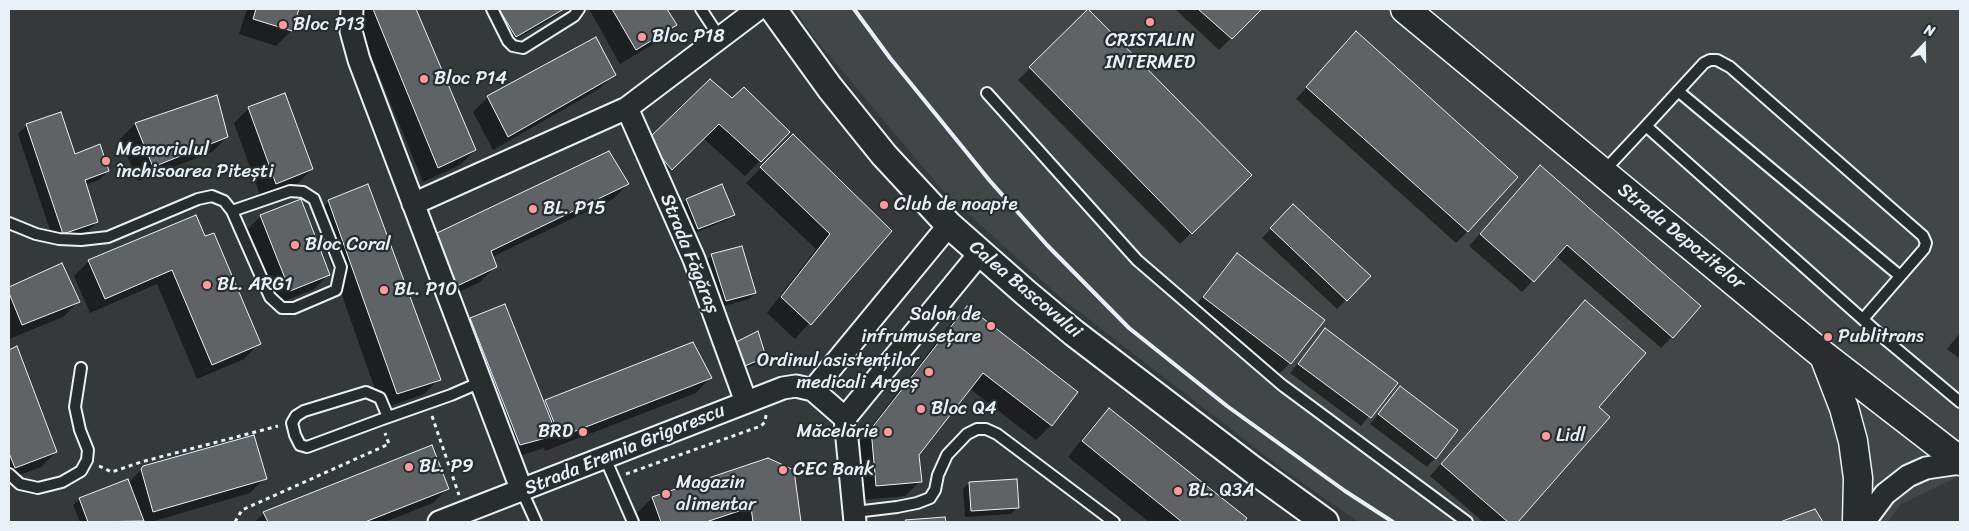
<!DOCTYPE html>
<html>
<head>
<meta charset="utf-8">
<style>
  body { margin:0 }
  #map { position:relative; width:1969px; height:531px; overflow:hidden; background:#35393a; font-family:Sriracha,sans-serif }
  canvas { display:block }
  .frame { position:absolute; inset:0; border:10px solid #e8f1f8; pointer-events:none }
  .north { position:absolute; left:1899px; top:20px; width:50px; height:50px; -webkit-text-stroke:4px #2a2d2e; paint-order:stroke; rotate:21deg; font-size:14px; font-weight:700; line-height:20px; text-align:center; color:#e8f1f8 }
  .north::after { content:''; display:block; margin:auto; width:18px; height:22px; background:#e8f1f8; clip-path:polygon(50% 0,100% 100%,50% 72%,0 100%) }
</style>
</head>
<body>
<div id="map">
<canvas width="1969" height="531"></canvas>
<div class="frame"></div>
<div class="north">N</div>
</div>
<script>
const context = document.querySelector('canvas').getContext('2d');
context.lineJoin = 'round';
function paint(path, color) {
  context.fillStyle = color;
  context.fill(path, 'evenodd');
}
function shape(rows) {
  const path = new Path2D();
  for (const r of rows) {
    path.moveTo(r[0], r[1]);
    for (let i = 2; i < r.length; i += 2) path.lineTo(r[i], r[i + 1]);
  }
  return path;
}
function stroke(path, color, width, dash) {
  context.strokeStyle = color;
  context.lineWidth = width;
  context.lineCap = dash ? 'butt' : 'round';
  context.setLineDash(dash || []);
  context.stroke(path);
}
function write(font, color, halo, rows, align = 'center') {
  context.font = font + ' Sriracha,sans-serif';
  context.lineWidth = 4.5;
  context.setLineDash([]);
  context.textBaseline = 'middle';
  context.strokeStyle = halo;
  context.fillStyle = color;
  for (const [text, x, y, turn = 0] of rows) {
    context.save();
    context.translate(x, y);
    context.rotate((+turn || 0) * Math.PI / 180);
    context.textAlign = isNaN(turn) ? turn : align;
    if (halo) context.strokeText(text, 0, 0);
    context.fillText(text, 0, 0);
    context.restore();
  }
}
paint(shape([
  [795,9,1960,9,1960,476,1901,504,1888,522,1359,522,1284,470,1060,297,944,192,812,35]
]), '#424647');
paint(shape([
  [247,9,298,9,291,31,276,46,239,34],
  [352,9,414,9,475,150,460,165,423,182],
  [494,9,564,9,558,15,506,45,488,14],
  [589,9,665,9,675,25,660,40,620,64],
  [1175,9,1260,9,1219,50],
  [1088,11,1250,175,1180,244,1018,80],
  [1345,44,1468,231,1456,243,1296,99],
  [614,74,599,89,493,150,473,112,488,97],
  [216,96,227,137,212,152,138,181,120,139,135,124],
  [732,100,760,161,745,176,703,138,656,183,633,156,647,141],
  [249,108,312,169,297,184,261,198,234,123],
  [27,125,74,155,108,171,99,180,85,185,97,222,88,231,54,242,18,134],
  [793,136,890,231,795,339,767,313,816,249,746,183],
  [1529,178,1672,337,1661,348,1556,256,1522,292,1469,246],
  [628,184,613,199,492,257,495,267,480,282,442,300,423,249,438,234],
  [686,200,733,214,727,220,692,234,680,206],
  [329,201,439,379,424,394,382,409,314,216],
  [1293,205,1369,276,1337,309,1262,238],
  [261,216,329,274,314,289,275,305,246,231],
  [205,238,259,344,244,359,197,379,157,284,90,313,74,276,89,261],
  [712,255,755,293,749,299,720,307,706,261],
  [1237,255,1323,320,1290,363,1278,375,1193,309,1226,266],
  [61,265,78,302,63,317,9,339,9,288],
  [1585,302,1597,407,1608,417,1516,522,1483,522,1430,476],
  [967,308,1076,392,1051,425,1036,440,969,388,918,454,920,481,905,496,862,500,857,445,952,322],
  [471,319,543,403,693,344,710,378,696,393,545,451,543,447,541,449,506,460,456,334],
  [1325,330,1396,383,1361,426,1290,373],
  [1960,333,1960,359,1947,349],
  [735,344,765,357,759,363,738,371],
  [17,348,56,452,41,467,9,479,9,351],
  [1400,387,1435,458,1427,467,1370,424],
  [1109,409,1245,519,1242,522,1149,522,1068,457,1094,424],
  [768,459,792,471,800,522,641,522,637,513,652,498],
  [144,467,265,478,250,493,151,522,80,522,73,505,80,499,128,483],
  [969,483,1017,508,1011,514,965,517,963,489],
  [448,488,433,503,385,522,255,522,264,513]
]), '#0007');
const building = shape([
  [256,9,299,9,292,31,253,19,256,9],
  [373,9,416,9,476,150,438,168,373,9],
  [499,9,564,9,516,37,499,9],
  [612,9,667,9,677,25,636,50,612,9],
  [1088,9,1252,175,1192,234,1029,67,1088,9],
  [1198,9,1262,9,1232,39,1198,9],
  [1356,31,1518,177,1468,232,1306,87,1356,31],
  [596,37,616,75,508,137,487,96,596,37],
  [710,79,732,98,744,87,790,132,761,162,719,124,672,170,647,140,710,79],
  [285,93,313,169,276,184,248,107,285,93],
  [217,95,228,137,153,167,135,123,217,95],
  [61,112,75,154,100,144,109,171,85,180,98,222,63,234,26,124,61,112],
  [793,134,892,231,811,325,781,297,830,234,760,167,793,134],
  [609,151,629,184,491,251,497,267,457,286,437,233,609,151],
  [1540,165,1701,306,1673,338,1567,245,1534,282,1480,234,1540,165],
  [368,184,441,380,397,394,328,200,368,184],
  [722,184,735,215,698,229,686,199,722,184],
  [301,199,330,275,290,291,260,215,301,199],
  [1293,204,1371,276,1347,301,1270,228,1293,204],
  [196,215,205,236,214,233,261,344,212,365,172,270,105,299,88,260,196,215],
  [742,246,756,293,726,301,711,254,742,246],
  [1237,253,1325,320,1291,364,1203,297,1237,253],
  [62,263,80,302,22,325,9,293,9,287,62,263],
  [1585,300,1646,353,1599,407,1610,417,1518,522,1508,522,1441,464,1585,300],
  [505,304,557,435,520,445,470,318,505,304],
  [967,306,1078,392,1052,426,983,373,919,455,922,482,876,486,871,429,967,306],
  [1325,328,1398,383,1371,418,1298,364,1325,328],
  [758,331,766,357,745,366,734,343,758,331],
  [693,342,712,378,560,437,545,400,693,342],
  [17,346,57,452,15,468,9,453,9,350,17,346],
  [1400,386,1458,430,1436,459,1378,414,1400,386],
  [1109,408,1247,518,1244,522,1182,522,1082,441,1109,408],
  [254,435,267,479,153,512,141,469,143,466,254,435],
  [432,445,449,489,365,522,268,522,263,512,432,445],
  [768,458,794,470,801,522,753,522,751,507,706,522,661,522,652,497,768,458],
  [128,479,144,521,88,522,79,498,128,479],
  [1017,479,1019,508,971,511,969,482,1017,479],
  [1815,509,1823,522,1780,522,1815,509],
  [945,517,946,522,906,522,905,520,945,517]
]);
paint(building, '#5f6365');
stroke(building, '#e8f1f8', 1);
const service = shape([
  [492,9,508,41,513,46,523,48,574,16,579,9],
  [701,9,720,38],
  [1678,91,1900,276],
  [987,93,1137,260,1282,385,1467,522],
  [1646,126,1704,63,1710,60,1717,60,1730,67,1923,236,1926,243,1924,249,1863,319],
  [1603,172,1646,126,1886,340,1960,402],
  [9,223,36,234,59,239,81,240,108,237,198,199,212,196,224,201,232,211,270,297,282,308,294,308,336,290,341,267,314,199,303,192,290,191,232,211],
  [388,417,380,398,366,392,304,411,296,416,292,423,295,435,300,445,307,447,380,420,451,395,481,382],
  [605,458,633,522],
  [9,474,20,484,38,488,62,482,81,471,87,460,88,450,80,430,75,407,81,368],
  [522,491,536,522],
  [855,512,897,507,917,503,930,498,935,490,938,475,947,455,967,434,977,429,986,429,997,434,1114,522]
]);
const minor = shape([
  [352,9,351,31,359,60,522,491],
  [413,204,627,108],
  [813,390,949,225],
  [746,402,694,259,627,108,758,9],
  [845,418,980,253],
  [845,418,855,522],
  [439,522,783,388,796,386,813,390,845,418],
  [1864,522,1885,494,1908,476,1926,468,1960,463]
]);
const tertiary = shape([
  [773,9,830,88,884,155,949,225,1026,293,1074,333,1252,469,1325,522]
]);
const primary = shape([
  [1405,9,1823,355,1960,461],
  [1824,356,1844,408,1853,441,1858,478,1857,522]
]);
stroke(service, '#e8f1f8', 14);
stroke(minor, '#e8f1f8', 25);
stroke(tertiary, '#e8f1f8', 30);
stroke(primary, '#e8f1f8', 31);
stroke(shape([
  [432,416,459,495],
  [99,466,112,472,141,462,278,426],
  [626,474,761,426,765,422,766,415],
  [235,522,242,510,389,444,385,433]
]), '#e8f1f8', 3, [4, 4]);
stroke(service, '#2a2d2e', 10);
stroke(minor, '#2a2d2e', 21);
stroke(tertiary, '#2a2d2e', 26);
stroke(primary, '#2a2d2e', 28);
stroke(shape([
  [854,9,890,58,990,181,1047,245,1129,328,1227,406,1345,491,1393,522]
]), '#e8f1f8', 4);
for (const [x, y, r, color] of [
  [1150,22,5,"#ff9aa2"],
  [283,25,5,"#ff9aa2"],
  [642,37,5,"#ff9aa2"],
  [424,79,5,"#ff9aa2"],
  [106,161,5,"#ff9aa2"],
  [884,205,5,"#ff9aa2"],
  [533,209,5,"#ff9aa2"],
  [295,245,5,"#ff9aa2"],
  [207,285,5,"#ff9aa2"],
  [384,290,5,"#ff9aa2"],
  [991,326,5,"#ff9aa2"],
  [1828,337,5,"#ff9aa2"],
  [929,372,5,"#ff9aa2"],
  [921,409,5,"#ff9aa2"],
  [583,432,5,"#ff9aa2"],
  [888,432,5,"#ff9aa2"],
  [1546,436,5,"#ff9aa2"],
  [409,467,5,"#ff9aa2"],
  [783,470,5,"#ff9aa2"],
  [1178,491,5,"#ff9aa2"],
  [666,494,5,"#ff9aa2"]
]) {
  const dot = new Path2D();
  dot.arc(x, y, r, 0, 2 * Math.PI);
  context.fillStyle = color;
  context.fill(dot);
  stroke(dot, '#2a2d2e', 2);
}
write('19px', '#e8f1f8', '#2a2d2e', [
  ["Bloc P13",293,25],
  ["Bloc P18",652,37],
  ["CRISTALIN",1150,41,"center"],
  ["INTERMED",1150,63,"center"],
  ["Bloc P14",434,79],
  ["Memorialul",116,150],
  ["închisoarea Pitești",116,172],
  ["Club de noapte",894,205],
  ["BL. P15",543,209],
  ["Bloc Coral",305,245],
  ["BL. ARG1",217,285],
  ["BL. P10",394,290],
  ["Salon de",981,315,"right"],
  ["infrumusețare",981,337,"right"],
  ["Publitrans",1838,337],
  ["Ordinul asistenților",919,361,"right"],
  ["medicali Argeș",919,383,"right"],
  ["Bloc Q4",931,409],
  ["BRD",573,432,"right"],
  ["Măcelărie",878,432,"right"],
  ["Lidl",1556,436],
  ["BL. P9",419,467],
  ["CEC Bank",793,470],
  ["Magazin",676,483],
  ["alimentar",676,505],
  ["BL. Q3A",1188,491]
], 'left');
write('19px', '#e8f1f8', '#2a2d2e', [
  ["Strada Depozitelor",1681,237,39],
  ["Strada Făgăraș",689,254,68],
  ["Calea Bascovului",1025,290,40],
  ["Strada Eremia Grigorescu",625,450,-22]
]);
</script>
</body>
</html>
